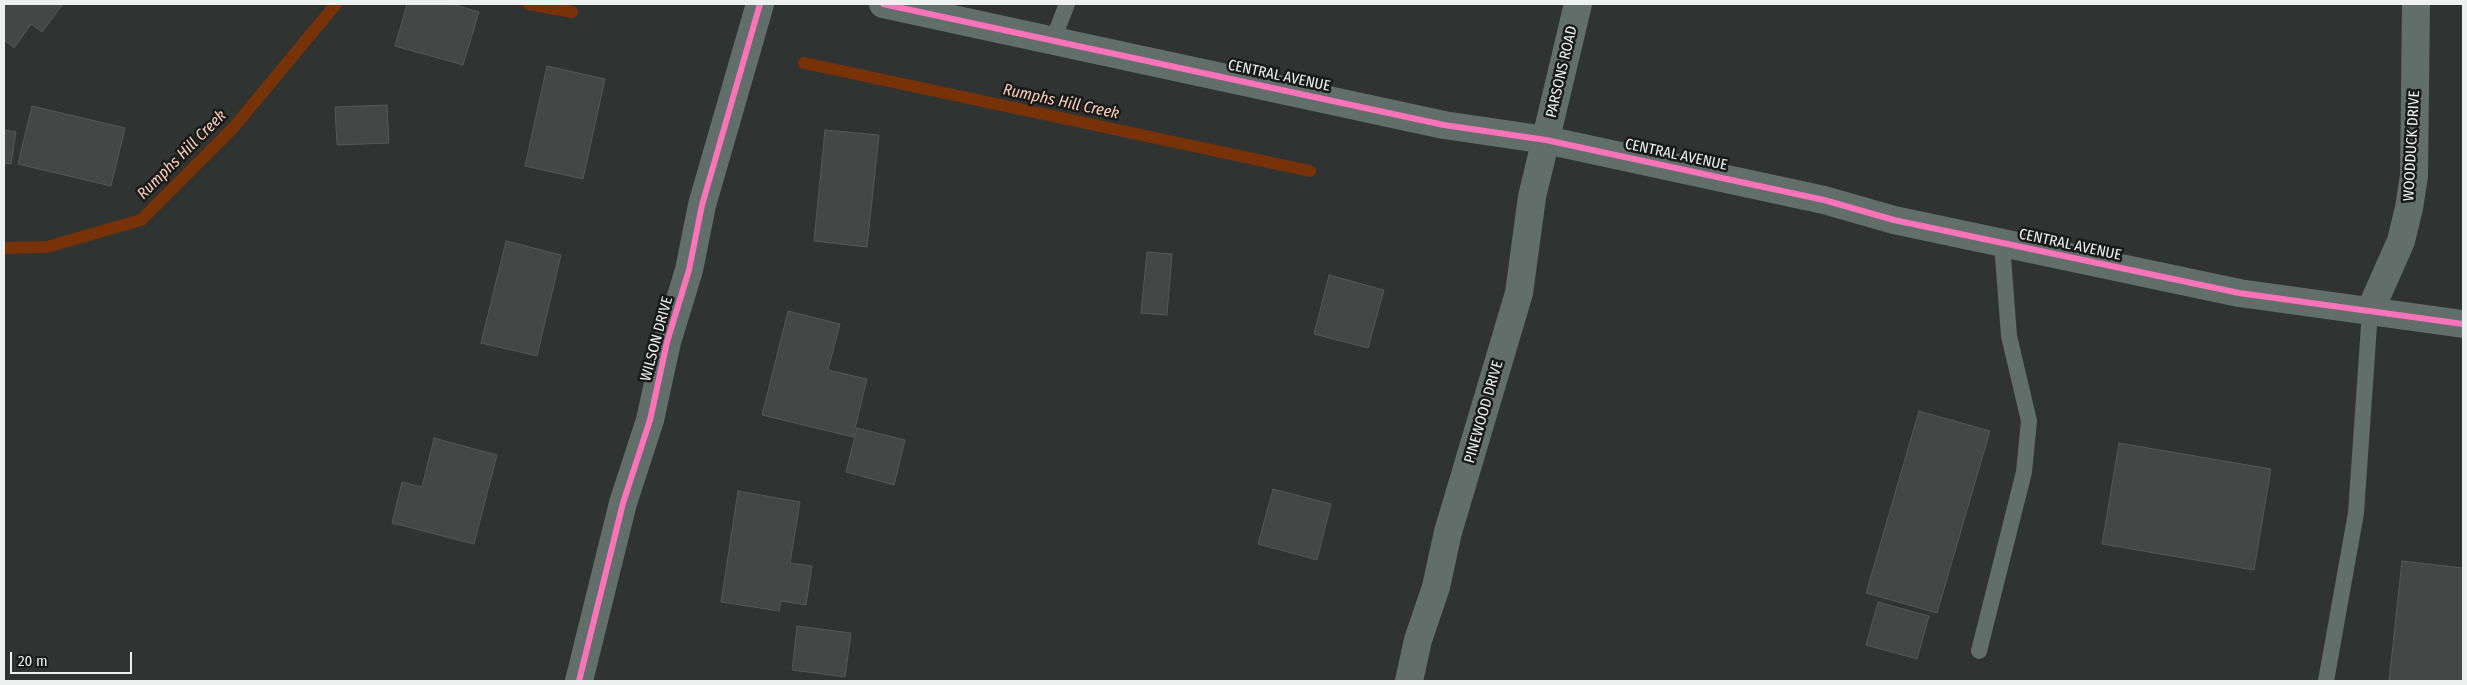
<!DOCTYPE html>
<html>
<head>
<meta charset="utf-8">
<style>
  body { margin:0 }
  #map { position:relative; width:2467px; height:685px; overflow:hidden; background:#2f3331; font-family:"Fira Sans Condensed",sans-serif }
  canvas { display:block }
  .frame { position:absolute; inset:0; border:5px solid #ecf1ef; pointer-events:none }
  .scale { position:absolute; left:10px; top:652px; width:122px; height:22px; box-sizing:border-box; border:2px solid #ecf1ef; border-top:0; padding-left:6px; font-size:15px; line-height:18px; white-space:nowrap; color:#ecf1ef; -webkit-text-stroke:4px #181b1a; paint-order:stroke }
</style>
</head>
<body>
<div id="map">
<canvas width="2467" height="685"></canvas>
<div class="frame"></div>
<div class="scale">20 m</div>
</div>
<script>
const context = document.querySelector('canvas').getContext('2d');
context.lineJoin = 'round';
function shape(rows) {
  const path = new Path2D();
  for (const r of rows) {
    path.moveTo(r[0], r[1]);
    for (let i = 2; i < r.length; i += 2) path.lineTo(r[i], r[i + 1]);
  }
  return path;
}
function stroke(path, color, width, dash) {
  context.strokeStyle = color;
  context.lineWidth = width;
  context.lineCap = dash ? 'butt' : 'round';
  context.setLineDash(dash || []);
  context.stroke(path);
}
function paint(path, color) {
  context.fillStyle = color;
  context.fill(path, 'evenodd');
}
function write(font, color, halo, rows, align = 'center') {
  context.font = font + ' "Fira Sans Condensed",sans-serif';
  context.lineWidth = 5;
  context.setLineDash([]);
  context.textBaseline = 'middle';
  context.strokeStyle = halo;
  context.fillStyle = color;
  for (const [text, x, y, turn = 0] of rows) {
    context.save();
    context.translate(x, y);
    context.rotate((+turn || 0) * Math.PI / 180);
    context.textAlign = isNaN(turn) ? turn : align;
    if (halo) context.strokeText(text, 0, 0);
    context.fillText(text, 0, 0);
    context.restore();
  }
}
stroke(shape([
  [529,4,572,12],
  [804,63,1310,171],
  [4,248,47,247,141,220,234,127,336,4]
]), '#783208', 12);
const building = shape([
  [4,4,63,4,42,32,31,24,14,48,4,40,4,4],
  [407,4,452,4,479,12,463,65,395,46,407,4],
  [547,66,605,79,583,179,525,166,547,66],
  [387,105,389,143,337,145,335,107,387,105],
  [32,106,125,128,111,186,18,164,32,106],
  [4,130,16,132,11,164,4,163,4,130],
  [825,130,879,135,867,247,814,241,825,130],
  [506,241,561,255,537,356,481,343,506,241],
  [1147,252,1172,254,1167,315,1141,313,1147,252],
  [1329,275,1384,290,1368,348,1314,334,1329,275],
  [788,311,840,324,828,370,867,379,853,437,762,415,788,311],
  [1919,411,1990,431,1937,613,1866,593,1919,411],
  [857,428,905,440,894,485,846,472,857,428],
  [434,438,497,455,474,544,392,523,402,482,422,487,434,438],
  [2119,443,2271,469,2254,570,2102,544,2119,443],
  [1273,489,1331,504,1317,560,1258,544,1273,489],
  [738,491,800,502,790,563,812,566,806,605,781,601,779,611,721,602,738,491],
  [2402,561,2463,568,2463,681,2389,681,2402,561],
  [1878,602,1929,616,1917,659,1866,645,1878,602],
  [797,626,851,633,845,677,792,670,797,626]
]);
paint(building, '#444746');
stroke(building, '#555856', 1);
stroke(shape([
  [1053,40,1067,4],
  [1979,651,2024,472,2029,421,2009,336,2002,243],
  [2326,681,2356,513,2370,311]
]), '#626e69', 16);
stroke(shape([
  [2370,311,2401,241,2409,208,2414,176,2416,4],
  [579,681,623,503,650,420,667,342,689,270,702,205,760,4],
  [1409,681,1418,640,1436,587,1448,532,1519,293,1532,197,1578,4]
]), '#626e69', 28);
stroke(shape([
  [883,4,1444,125,1546,140,1824,200,1894,220,2239,293,2463,324]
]), '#626e69', 28);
stroke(shape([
  [883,4,1444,125,1546,140,1824,200,1894,220,2239,293,2463,324],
  [579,681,623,503,650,420,667,342,689,270,702,205,760,4]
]), '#fb73b8', 6);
write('15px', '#ecf1ef', '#181b1a', [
  ["PARSONS ROAD",1562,72,-77],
  ["CENTRAL AVENUE",1279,76,12],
  ["WOODDUCK DRIVE",2412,146,-87],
  ["CENTRAL AVENUE",1676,155,12],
  ["CENTRAL AVENUE",2070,245,12],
  ["WILSON DRIVE",657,339,-75],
  ["PINEWOOD DRIVE",1484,412,-74]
]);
write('italic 16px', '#fdceba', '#181b1a', [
  ["Rumphs Hill Creek",1061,102,12],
  ["Rumphs Hill Creek",182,155,-45]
]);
</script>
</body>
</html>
